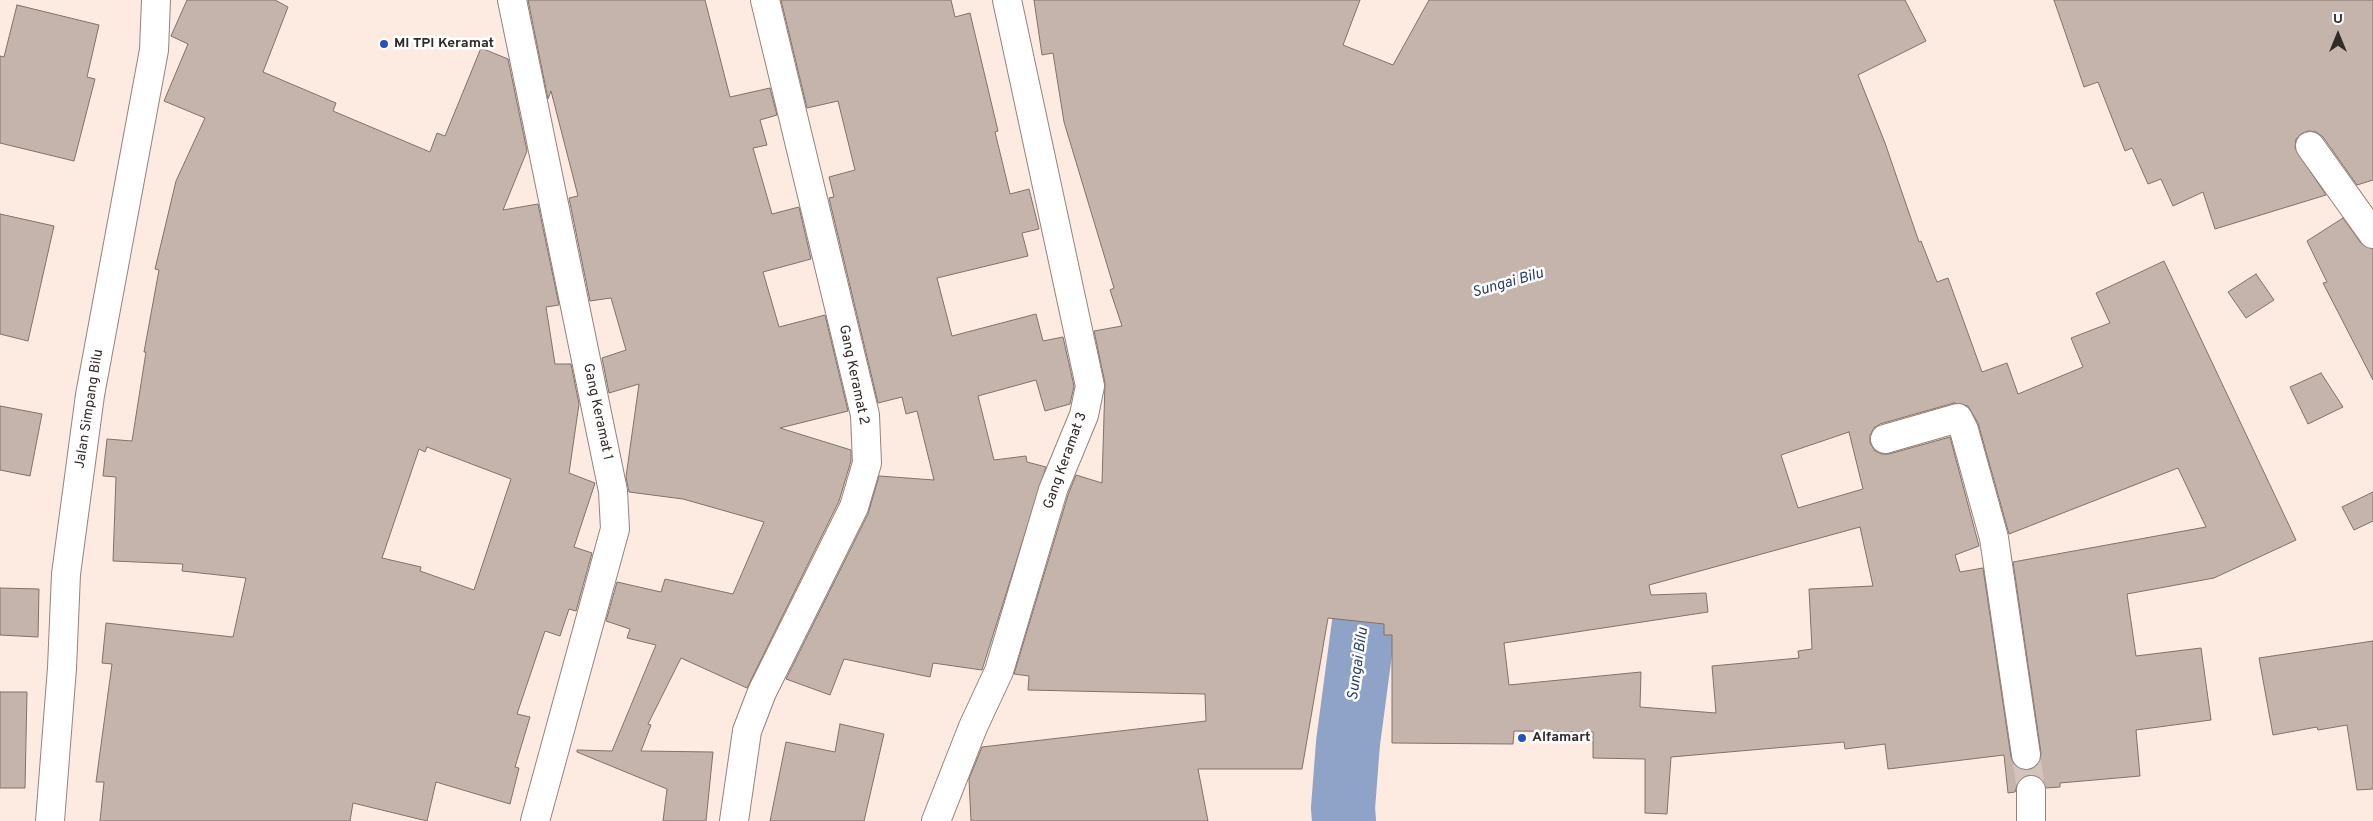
<!DOCTYPE html>
<html>
<head>
<meta charset="utf-8">
<style>
  body { margin:0 }
  #map { position:relative; width:2373px; height:821px; overflow:hidden; background:#fdebe2; font-family:Overpass,sans-serif }
  canvas { display:block }
  .north { position:absolute; left:2313px; top:10px; width:50px; height:50px; -webkit-text-stroke:4px #fff; paint-order:stroke; rotate:0deg; font-size:14px; font-weight:700; line-height:20px; text-align:center; color:#312a27 }
  .north::after { content:''; display:block; margin:auto; width:18px; height:22px; background:#312a27; clip-path:polygon(50% 0,100% 100%,50% 72%,0 100%) }
</style>
</head>
<body>
<div id="map">
<canvas width="2373" height="821"></canvas>
<div class="north">U</div>
</div>
<script>
const context = document.querySelector('canvas').getContext('2d');
context.lineJoin = 'round';
function shape(rows) {
  const path = new Path2D();
  for (const r of rows) {
    path.moveTo(r[0], r[1]);
    for (let i = 2; i < r.length; i += 2) path.lineTo(r[i], r[i + 1]);
  }
  return path;
}
function stroke(path, color, width, dash) {
  context.strokeStyle = color;
  context.lineWidth = width;
  context.lineCap = dash ? 'butt' : 'round';
  context.setLineDash(dash || []);
  context.stroke(path);
}
function paint(path, color) {
  context.fillStyle = color;
  context.fill(path, 'evenodd');
}
function write(font, color, halo, rows, align = 'center') {
  context.font = font + ' Overpass,sans-serif';
  context.lineWidth = 5;
  context.setLineDash([]);
  context.textBaseline = 'middle';
  context.strokeStyle = halo;
  context.fillStyle = color;
  for (const [text, x, y, turn = 0] of rows) {
    context.save();
    context.translate(x, y);
    context.rotate((+turn || 0) * Math.PI / 180);
    context.textAlign = isNaN(turn) ? turn : align;
    if (halo) context.strokeText(text, 0, 0);
    context.fillText(text, 0, 0);
    context.restore();
  }
}
stroke(shape([
  [1344,821,1343,808,1348,743,1365,615,1368,533]
]), '#8fa2c8', 64);
const building = shape([
  [187,0,275,0,288,7,263,72,336,103,333,111,430,152,437,133,445,136,481,48,508,59,527,151,503,210,538,204,559,305,546,307,555,364,571,364,579,404,569,473,595,483,574,547,592,553,576,611,569,609,560,636,545,631,517,714,530,717,515,767,519,768,510,804,436,782,427,821,353,803,350,821,100,821,104,782,96,782,112,664,102,663,106,623,233,637,246,578,182,571,183,564,113,561,116,477,103,476,107,439,132,441,146,352,144,352,159,270,155,269,176,181,205,118,164,101,188,44,171,36,187,0],
  [427,447,511,479,474,590,420,571,421,567,382,558,419,449,425,452,427,447],
  [528,0,705,0,730,97,770,88,777,115,760,120,767,145,753,148,772,214,799,207,811,259,763,272,779,327,825,315,848,411,780,428,851,450,851,461,839,501,747,688,681,658,648,724,651,725,641,751,713,752,706,821,663,821,667,789,577,752,577,750,612,751,656,645,627,638,630,629,606,621,617,582,661,592,665,579,733,594,764,522,683,499,629,492,626,477,639,384,609,393,602,358,626,350,611,298,590,301,569,198,578,196,551,91,548,99,528,0],
  [781,0,951,0,955,17,970,13,998,131,995,132,1010,194,1029,189,1039,229,1022,233,1028,256,937,278,952,336,1036,314,1043,341,1063,337,1074,386,1070,404,1045,411,1036,380,978,396,994,460,1026,456,1027,462,1046,467,982,670,933,663,930,677,844,659,830,695,786,679,868,514,879,476,934,480,917,411,906,414,902,397,878,403,829,198,834,197,829,177,855,170,838,101,807,108,781,0],
  [1034,0,1360,0,1343,45,1393,65,1429,0,1905,0,1926,41,1858,75,1885,143,1919,242,1921,241,1937,282,1948,278,1982,372,2007,363,2018,394,2083,367,2071,338,2110,323,2096,293,2164,261,2296,540,2214,578,2127,594,2136,656,2201,648,2211,720,2136,730,2140,776,2060,783,2060,787,2046,788,2039,777,2031,774,2024,776,2018,782,2015,792,2008,793,2004,755,1888,769,1885,744,1845,749,1844,742,1671,757,1667,814,1645,813,1645,759,1593,758,1593,732,1514,731,1513,744,1392,743,1392,635,1384,635,1384,624,1328,618,1302,769,1198,769,1208,821,971,821,969,779,982,747,1206,721,1205,694,1028,690,1029,676,1014,674,1068,495,1076,475,1102,483,1105,383,1094,331,1122,326,1110,290,1114,288,1064,122,1053,53,1042,55,1034,0],
  [1954,403,1968,406,1978,423,2009,534,2178,468,2206,527,2013,562,2041,753,2040,761,2035,768,2029,770,2020,769,2014,764,2011,757,1983,568,1960,572,1955,555,1979,546,1950,437,1889,454,1882,454,1875,451,1870,443,1870,435,1874,428,1880,424,1954,403],
  [1849,432,1863,489,1798,508,1781,455,1849,432],
  [1860,527,1873,586,1809,589,1812,649,1798,651,1799,658,1712,666,1716,713,1640,707,1641,672,1509,685,1504,643,1708,612,1706,593,1651,595,1649,585,1860,527],
  [2054,0,2373,0,2373,180,2357,185,2323,137,2316,132,2308,131,2301,134,2296,139,2295,148,2326,195,2215,229,2203,192,2173,206,2161,179,2148,184,2132,148,2125,151,2098,82,2084,87,2054,0],
  [17,5,99,25,87,77,95,79,74,161,0,143,0,56,4,57,17,5],
  [0,214,54,226,28,341,0,334,0,214],
  [2343,218,2361,243,2373,249,2373,380,2323,283,2327,282,2307,241,2343,218],
  [2256,274,2274,300,2246,318,2228,292,2256,274],
  [2321,373,2343,407,2308,424,2290,387,2321,373],
  [0,406,42,414,30,476,0,470,0,406],
  [2373,492,2373,521,2354,530,2342,507,2373,492],
  [0,588,39,589,38,637,0,635,0,588],
  [2373,641,2373,789,2357,790,2347,725,2318,730,2317,727,2273,735,2259,658,2373,641],
  [0,692,27,692,25,788,0,788,0,692],
  [840,724,884,734,864,821,770,821,786,742,835,752,840,724]
]);
paint(building, '#c5b4ab');
stroke(building, '#817169', 1);
stroke(shape([
  [2026,755,2031,790]
]), '#d4c4bd', 28, [28, 14]);
const street = shape([
  [512,0,613,491,615,529,535,821],
  [2310,146,2373,234],
  [1885,439,1958,418,1964,430,1994,538,2026,755],
  [2031,790,2031,821],
  [734,821,747,731,762,692,854,507,867,463,865,415,765,0],
  [936,821,973,727,999,671,1053,490,1084,415,1090,386,1007,0]
]);
const secondary = shape([
  [50,821,62,668,66,574,90,395,154,50,156,0]
]);
stroke(street, '#94847b', 30);
stroke(secondary, '#94847b', 30);
stroke(street, '#fff', 28);
stroke(secondary, '#fff', 28);
for (const [x, y, r, color] of [
  [384,44,5,"#2452bf"],
  [1522,738,5,"#2452bf"]
]) {
  const dot = new Path2D();
  dot.arc(x, y, r, 0, 2 * Math.PI);
  context.fillStyle = color;
  context.fill(dot);
  stroke(dot, '#fff', 2);
}
write('bold 14px', '#312a27', '#fff', [
  ["MI TPI Keramat",394,44],
  ["Alfamart",1532,738]
], 'left');
write('14px', '#312a27', '#fff', [
  ["Gang Keramat 2",853,375,78],
  ["Jalan Simpang Bilu",90,409,-81],
  ["Gang Keramat 1",597,412,78],
  ["Gang Keramat 3",1066,461,-70]
]);
write('italic 15px', '#253c6e', '#fff', [
  ["Sungai Bilu",1508,284,-16],
  ["Sungai Bilu",1359,664,-82]
]);
</script>
</body>
</html>
